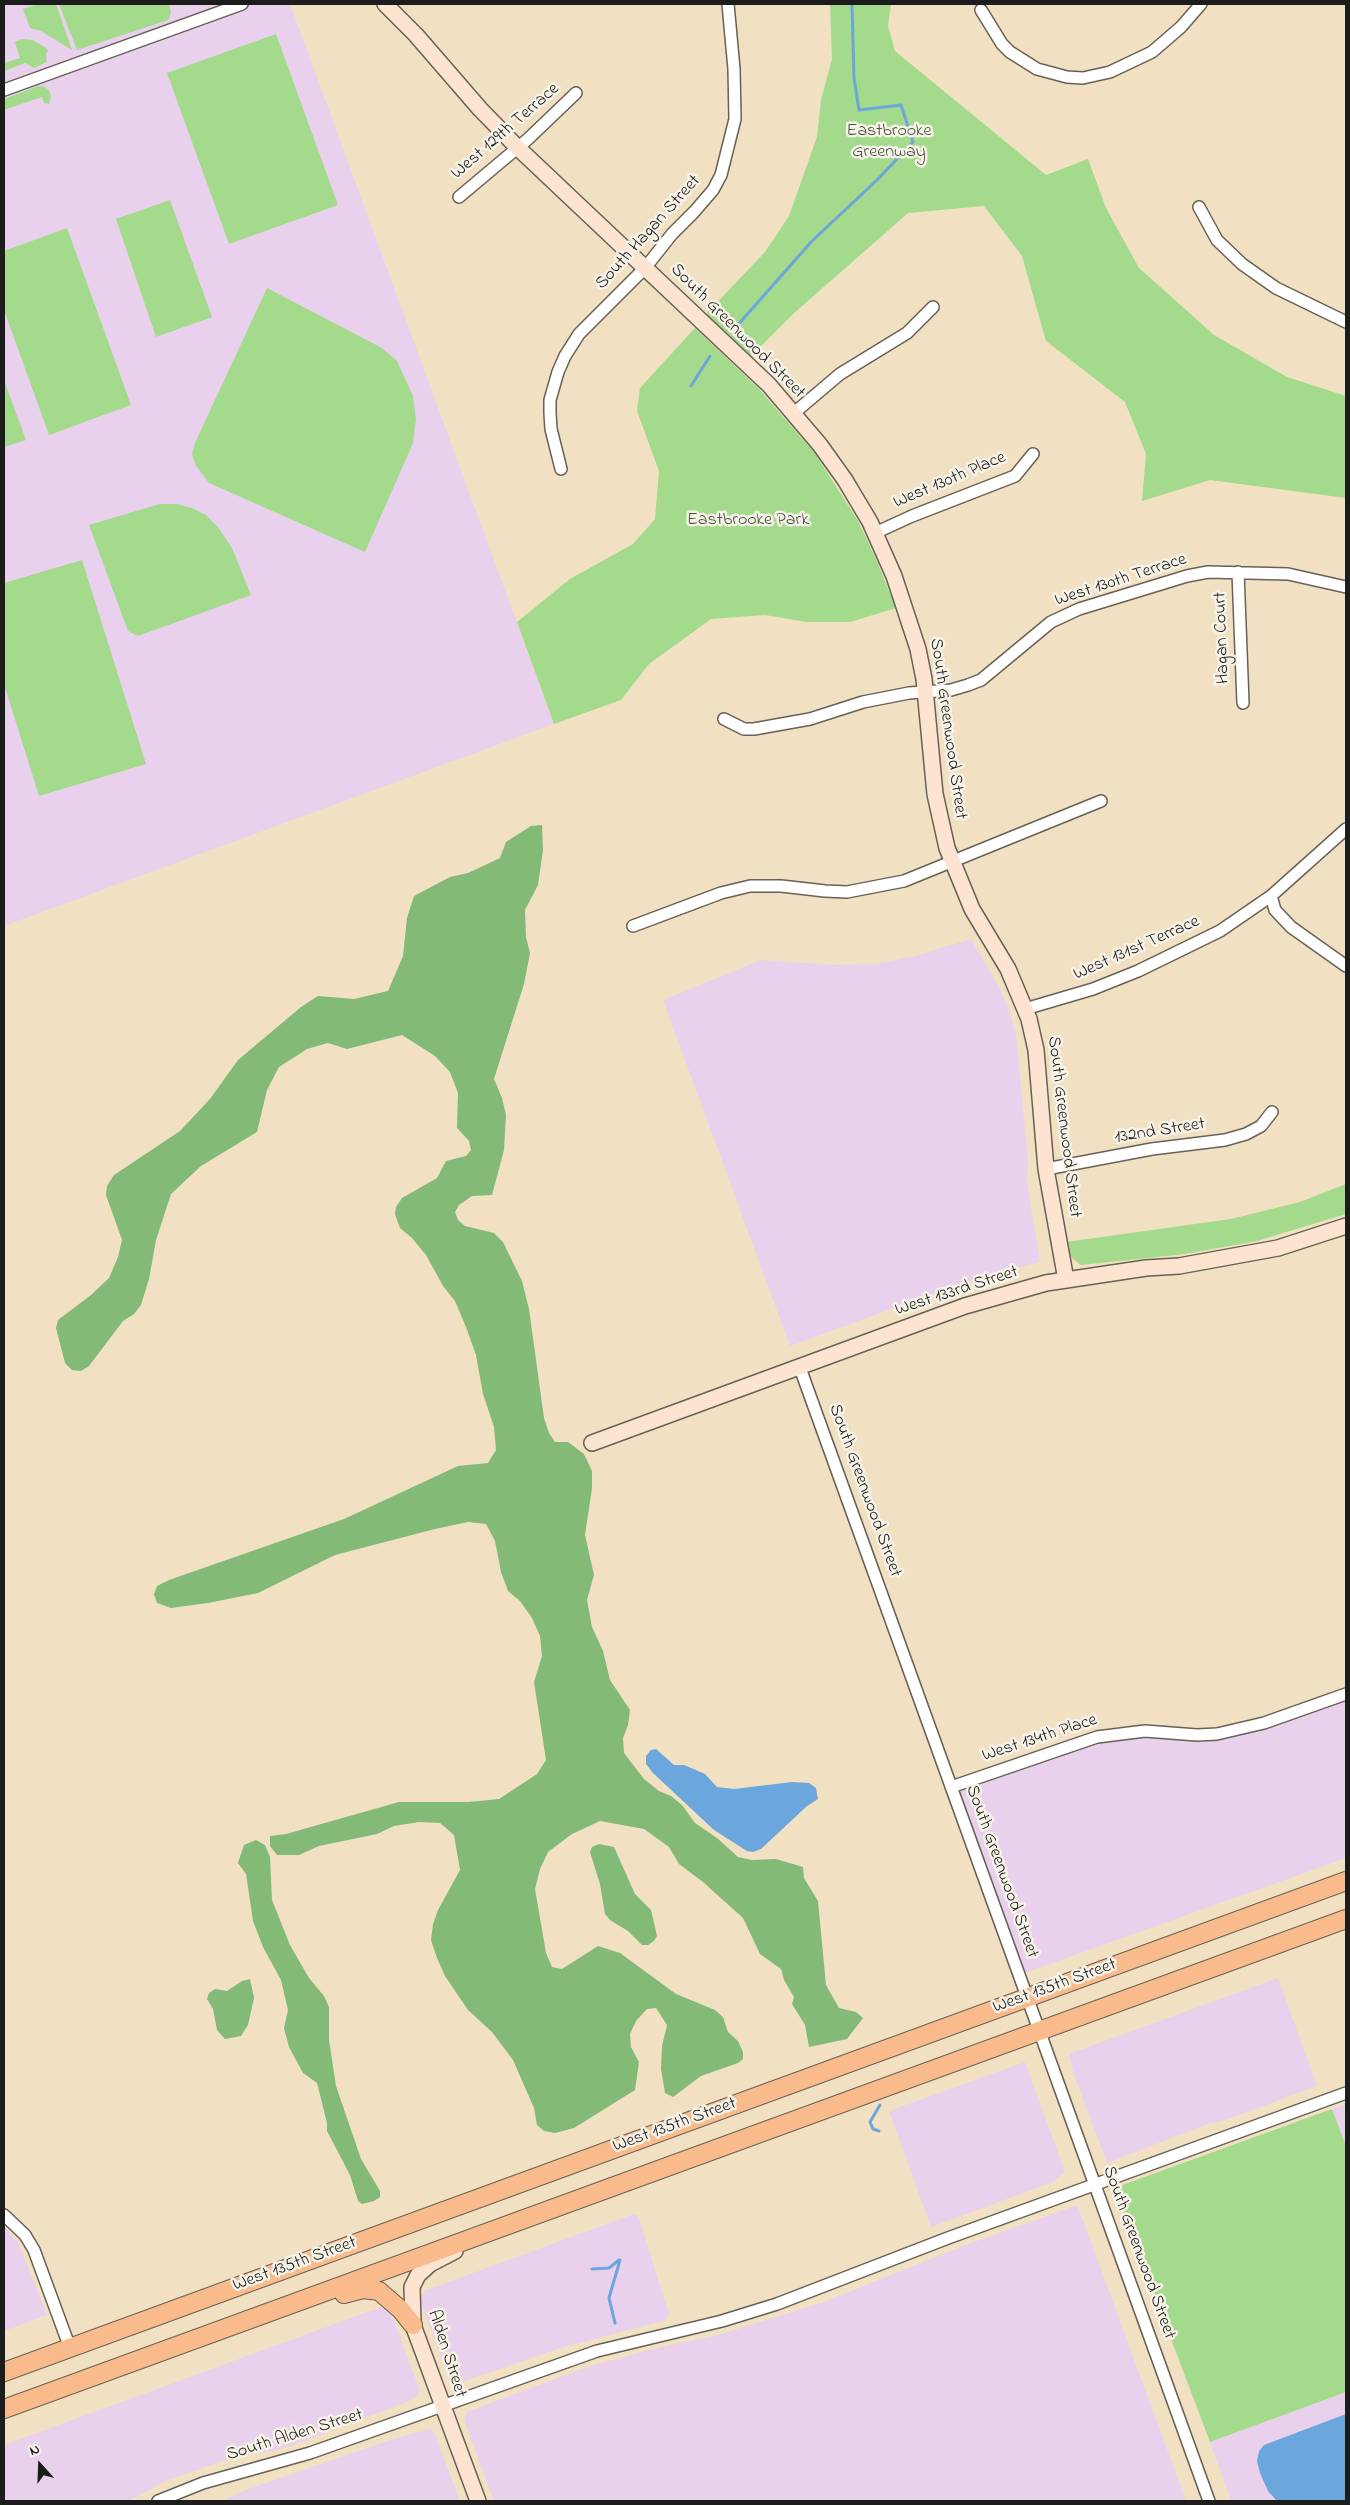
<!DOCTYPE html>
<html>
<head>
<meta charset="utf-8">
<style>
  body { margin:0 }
  #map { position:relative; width:1350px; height:2505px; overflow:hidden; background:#f1e0c2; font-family:"Indie Flower",sans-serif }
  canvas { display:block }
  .frame { position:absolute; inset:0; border:5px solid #1c1c1c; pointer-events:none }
  .north { position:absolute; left:15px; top:2440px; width:50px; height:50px; -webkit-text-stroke:4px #f7f3e8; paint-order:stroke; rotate:340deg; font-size:14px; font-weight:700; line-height:20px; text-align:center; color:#1c1c1c }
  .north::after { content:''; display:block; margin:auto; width:18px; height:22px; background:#1c1c1c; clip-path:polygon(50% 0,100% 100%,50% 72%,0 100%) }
</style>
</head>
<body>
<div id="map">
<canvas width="1350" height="2505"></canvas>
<div class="frame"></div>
<div class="north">N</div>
</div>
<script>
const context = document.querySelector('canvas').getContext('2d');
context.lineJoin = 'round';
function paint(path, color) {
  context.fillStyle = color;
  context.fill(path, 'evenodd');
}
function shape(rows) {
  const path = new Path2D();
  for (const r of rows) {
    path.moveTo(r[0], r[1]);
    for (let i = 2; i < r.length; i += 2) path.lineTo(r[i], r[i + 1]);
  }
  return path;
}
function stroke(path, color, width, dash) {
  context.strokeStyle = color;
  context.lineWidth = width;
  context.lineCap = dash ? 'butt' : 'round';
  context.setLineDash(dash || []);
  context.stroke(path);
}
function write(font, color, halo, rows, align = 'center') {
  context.font = font + ' "Indie Flower",sans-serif';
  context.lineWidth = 5;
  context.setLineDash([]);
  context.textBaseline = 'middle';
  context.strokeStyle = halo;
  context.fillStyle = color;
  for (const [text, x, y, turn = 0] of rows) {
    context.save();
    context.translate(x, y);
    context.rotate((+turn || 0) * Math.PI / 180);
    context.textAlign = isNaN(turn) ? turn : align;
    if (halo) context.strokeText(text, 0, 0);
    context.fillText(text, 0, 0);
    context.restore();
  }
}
paint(shape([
  [4,4,290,4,554,724,4,926],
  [971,939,999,987,1009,1010,1016,1036,1028,1161,1027,1184,1040,1262,959,1284,790,1346,663,1000,761,960,835,965,876,964,915,956],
  [1346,1694,1346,1858,1019,1975,951,1787,1097,1737,1217,1734],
  [1278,1978,1317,2086,1220,2122,1210,2123,1107,2163,1074,2075,1069,2054],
  [1025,2062,1065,2172,1053,2182,931,2227,889,2111],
  [1346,2105,1346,2146,1332,2109],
  [1075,2206,1078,2207,1186,2501,494,2501,464,2420,467,2412,590,2366,653,2349,718,2335,824,2302,963,2246],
  [634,2214,638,2215,669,2314,666,2320,561,2348,464,2381,452,2372,447,2373,421,2303,424,2291],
  [4,2227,18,2242,47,2315,4,2331],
  [381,2307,392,2315,420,2391,415,2398,407,2402,296,2444,273,2451,234,2457,185,2474,168,2480,129,2501,4,2501,4,2445],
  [1346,2392,1346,2501,1231,2501,1210,2442],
  [430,2429,435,2434,460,2501,222,2501,246,2490,393,2439]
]), '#e9d1ed');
paint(shape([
  [38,4,56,4,72,50,41,31,30,28,23,9],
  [59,4,169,4,171,13,168,20,77,50],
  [830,4,891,4,888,26,895,51,1046,175,1088,159,1106,208,1139,268,1214,335,1287,377,1346,396,1346,498,1210,480,1142,501,1146,454,1125,402,1046,341,1022,256,984,206,908,213,793,314,751,356,706,314,765,252,789,216,817,137,821,100,832,59],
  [276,34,338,205,229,244,167,73],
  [22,39,33,40,46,48,48,51,46,53,47,62,34,68,25,63,4,71,4,63,20,58,15,42],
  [38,86,45,87,49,90,51,96,49,104,44,103,42,97,4,110,4,99],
  [170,200,212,317,156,337,116,219],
  [67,228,131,405,49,435,4,310,4,251],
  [267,288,382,348,397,361,413,396,416,419,413,443,365,552,209,483,195,464,192,454,195,443],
  [695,328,758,388,814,452,858,521,876,559,896,608,850,622,807,622,765,615,711,619,649,664,621,700,554,724,517,622,570,579,633,544,655,519,659,471,637,411,640,388],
  [4,380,26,440,4,447],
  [160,504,177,504,192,508,206,515,218,527,232,548,251,595,138,636,128,631,89,525],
  [82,560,146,764,39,796,4,684,4,583],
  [1346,1184,1346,1214,1257,1241,1185,1254,1081,1265,1071,1257,1066,1242,1231,1219,1300,1202],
  [1332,2109,1346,2146,1346,2392,1210,2442,1114,2188]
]), '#a4da8b');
paint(shape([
  [542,825,543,850,538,885,525,910,526,937,530,953,524,984,494,1079,502,1098,506,1115,504,1150,492,1195,472,1196,459,1205,455,1212,458,1220,465,1226,494,1233,503,1242,522,1281,529,1309,544,1418,549,1433,555,1442,568,1442,584,1454,592,1471,592,1488,585,1535,594,1575,587,1600,592,1627,603,1651,610,1680,630,1710,628,1725,623,1738,624,1753,644,1779,659,1791,671,1796,682,1805,695,1823,717,1838,738,1857,752,1860,776,1859,803,1867,804,1878,818,1901,826,1985,839,2008,856,2012,863,2018,847,2039,809,2047,805,2025,792,2004,794,1997,784,1980,781,1969,760,1954,743,1918,703,1882,679,1864,669,1847,644,1829,600,1821,572,1834,548,1852,540,1869,535,1889,546,1953,552,1967,562,1969,598,1946,620,1953,676,1994,715,2010,723,2017,728,2032,738,2041,743,2052,743,2059,738,2063,701,2076,673,2097,665,2093,661,2069,662,2046,667,2025,656,2008,647,2009,636,2021,630,2034,631,2047,639,2062,635,2090,574,2128,555,2133,544,2131,537,2125,534,2108,513,2060,492,2032,468,2010,445,1976,437,1958,431,1940,433,1924,438,1910,460,1870,454,1835,440,1823,419,1822,394,1826,377,1834,319,1846,299,1855,277,1855,270,1846,270,1836,286,1834,399,1802,468,1802,499,1799,537,1774,546,1760,534,1682,542,1656,540,1636,532,1618,520,1601,508,1591,501,1572,495,1541,486,1524,468,1522,435,1529,335,1555,258,1593,208,1603,171,1608,157,1603,154,1594,157,1586,169,1580,344,1519,458,1466,488,1463,496,1450,494,1427,483,1394,476,1355,466,1327,455,1301,443,1286,426,1255,412,1238,400,1228,395,1214,396,1207,402,1198,437,1178,446,1161,466,1156,471,1150,469,1141,457,1128,458,1093,450,1072,435,1056,402,1035,347,1049,328,1043,307,1049,279,1067,267,1090,257,1132,201,1166,171,1194,156,1240,149,1279,141,1305,134,1314,123,1321,89,1366,81,1371,72,1370,65,1363,56,1328,58,1320,91,1295,109,1278,118,1257,122,1240,106,1195,107,1186,114,1175,180,1131,210,1099,238,1060,301,1007,318,996,354,999,388,991,403,956,407,918,414,896,450,877,468,873,500,858,506,842,531,826],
  [256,1840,265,1845,270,1857,272,1900,290,1945,309,1978,324,1996,329,2007,329,2040,336,2086,361,2159,380,2191,380,2197,374,2201,362,2204,358,2201,350,2175,327,2131,327,2123,317,2083,303,2073,289,2047,284,2028,288,2010,281,1980,263,1947,253,1921,246,1874,238,1863,244,1845],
  [599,1844,614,1847,635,1894,651,1910,657,1936,654,1941,648,1945,642,1945,628,1931,610,1920,605,1914,600,1884,590,1852,592,1847],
  [250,1979,254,1998,248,2025,241,2036,225,2039,217,2030,213,2009,207,1999,209,1993,215,1989,227,1991,242,1981]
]), '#83ba77');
paint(shape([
  [656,1749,674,1765,684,1765,705,1774,717,1787,734,1789,792,1782,809,1783,816,1788,818,1799,807,1806,761,1849,753,1852,747,1851,714,1830,653,1773,646,1764,646,1756,651,1750],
  [1346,2414,1346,2501,1277,2501,1268,2491,1260,2473,1257,2461,1259,2451,1264,2445]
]), '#6ba6dc');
stroke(shape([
  [736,327,812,241,877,180,913,142,901,105,859,110,854,78,852,4],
  [691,386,710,356],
  [879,2131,873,2129,870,2122,880,2105],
  [592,2269,609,2268,619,2260],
  [615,2323,609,2298,620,2260]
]), '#6ba6dc', 3);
const street = shape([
  [981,10,1002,44,1010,52,1037,69,1067,77,1083,78,1110,72,1152,52,1181,27,1201,4],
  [4,90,242,4],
  [459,197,528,139,576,93],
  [1199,207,1217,240,1242,264,1276,288,1346,322],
  [794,413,840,374,907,333,933,307],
  [561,469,551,429,550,413,550,400,558,372,565,356,579,334,645,268,672,234,694,212,713,190,721,175,735,119,734,69,728,4],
  [875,533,912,516,1015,476,1033,454],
  [1238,572,1243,703],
  [724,719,744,729,754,729,810,719,863,702,909,693,951,690,968,685,981,680,1051,622,1079,609,1187,576,1208,572,1288,574,1346,587],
  [1271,896,1275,910,1291,927,1346,966],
  [633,926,721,893,750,886,781,886,825,891,847,892,904,881,1101,801],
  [1025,1009,1093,989,1138,971,1220,931,1271,896,1346,829],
  [1046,1169,1152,1149,1225,1140,1246,1134,1261,1126,1272,1112],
  [800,1368,1209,2501],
  [951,1787,1097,1737,1145,1731,1197,1735,1217,1734,1264,1723,1346,1694],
  [4,2215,25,2235,34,2250,70,2348],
  [158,2501,203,2483,310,2453,597,2351,722,2321,777,2304,948,2238,1346,2093]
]);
const secondary = shape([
  [385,4,416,35,480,109,517,147,769,385,820,445,845,480,870,522,894,576,918,649,924,679,935,794,947,848,972,909,1008,969,1029,1019,1036,1050,1046,1169,1066,1280],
  [592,1443,965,1306,1046,1283,1146,1268,1179,1266,1278,1248,1346,1226],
  [455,2251,430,2264,418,2275,412,2287,413,2325,478,2501]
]);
const primary = shape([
  [344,2294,363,2289,379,2291,401,2310,413,2325],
  [4,2372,1346,1881],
  [4,2409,1346,1919]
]);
stroke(street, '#676156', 14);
stroke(secondary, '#676156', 18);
stroke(primary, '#676156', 20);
stroke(street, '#fff', 11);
stroke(secondary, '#fde4d1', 15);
stroke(primary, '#fabb8c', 18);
write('18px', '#1c1c1c', '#f7f3e8', [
  ["West 129th Terrace",506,132,-41],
  ["South Hagan Street",649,233,-48],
  ["South Greenwood Street",737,332,45],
  ["West 130th Place",950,481,-23],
  ["West 130th Terrace",1121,581,-18],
  ["Hagan Court",1223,638,-92],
  ["South Greenwood Street",947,729,82],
  ["West 131st Terrace",1137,949,-24],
  ["South Greenwood Street",1063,1127,83],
  ["132nd Street",1160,1132,-9],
  ["West 133rd Street",957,1292,-18],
  ["South Greenwood Street",864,1491,70],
  ["West 134th Place",1040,1739,-18],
  ["South Greenwood Street",1001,1872,70],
  ["West 135th Street",1055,1987,-20],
  ["West 135th Street",675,2126,-20],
  ["South Greenwood Street",1138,2253,70],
  ["West 135th Street",295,2265,-20],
  ["Alden Street",446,2354,72],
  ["South Alden Street",295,2436,-17]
]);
write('18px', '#45553d', '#f7f3e8', [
  ["Eastbrooke",889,132],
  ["Greenway",889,153],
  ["Eastbrooke Park",748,521]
]);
</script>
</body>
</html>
